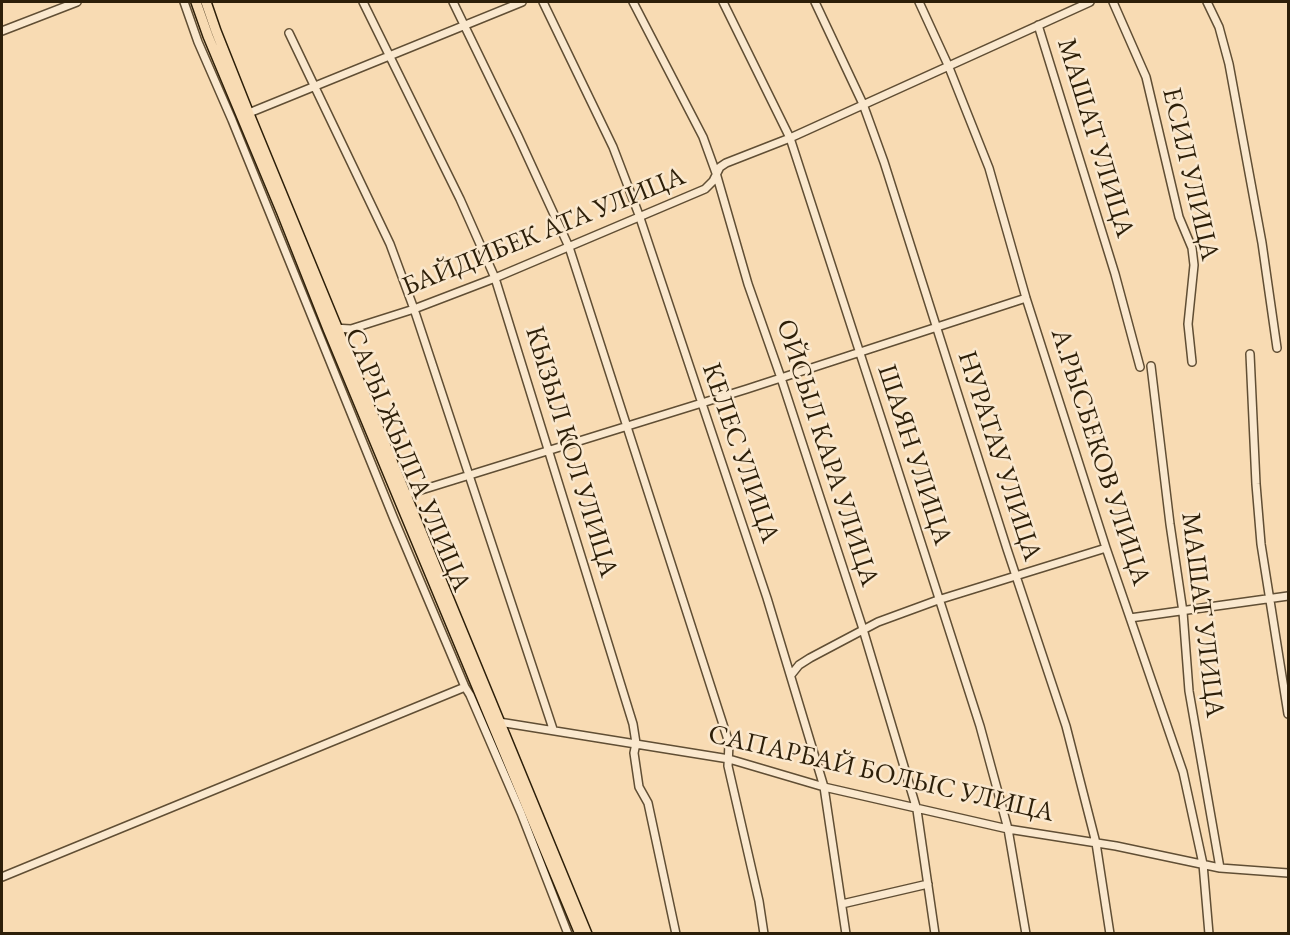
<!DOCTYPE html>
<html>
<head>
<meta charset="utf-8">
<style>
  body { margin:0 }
  #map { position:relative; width:1290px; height:935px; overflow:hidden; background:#f8dbb3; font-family:"EB Garamond",serif }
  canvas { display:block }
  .frame { position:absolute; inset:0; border:3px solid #2d1f09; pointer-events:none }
</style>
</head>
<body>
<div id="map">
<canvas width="1290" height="935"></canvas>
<div class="frame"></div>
</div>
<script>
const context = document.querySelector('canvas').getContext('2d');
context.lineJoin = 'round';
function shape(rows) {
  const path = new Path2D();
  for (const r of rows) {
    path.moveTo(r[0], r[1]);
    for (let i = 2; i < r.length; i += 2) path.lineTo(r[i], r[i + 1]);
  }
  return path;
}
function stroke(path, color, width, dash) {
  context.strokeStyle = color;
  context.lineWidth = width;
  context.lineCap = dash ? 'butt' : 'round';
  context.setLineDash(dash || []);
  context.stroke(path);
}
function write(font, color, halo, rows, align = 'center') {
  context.font = font + ' "EB Garamond",serif';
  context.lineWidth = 5;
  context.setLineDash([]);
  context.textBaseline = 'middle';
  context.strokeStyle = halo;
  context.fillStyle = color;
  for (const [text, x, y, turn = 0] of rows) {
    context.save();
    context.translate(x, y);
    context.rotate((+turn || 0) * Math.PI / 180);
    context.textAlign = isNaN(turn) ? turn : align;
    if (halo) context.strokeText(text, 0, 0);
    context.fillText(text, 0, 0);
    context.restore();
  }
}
const minor = shape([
  [184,2,198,42,232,120,394,519,465,687,470,695,521,813,568,934],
  [363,2,460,199,495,278,633,724,636,743,634,753,639,787,648,803,676,934],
  [453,2,518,136,569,247,729,743,728,766,759,901,764,934],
  [543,2,613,147,639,215,767,598,824,787,846,934],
  [633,2,703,137,716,173,748,284,781,378,862,626,917,810,935,934],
  [723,2,790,138,882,421,980,726,1008,829,1026,934],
  [815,2,863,104,884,162,1007,549,1066,726,1096,843,1110,934],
  [919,2,948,65,989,168,1026,298,1106,548,1183,772,1203,864,1209,934],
  [1113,2,1146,77,1179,217,1192,248,1194,265,1188,324,1192,362],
  [1207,2,1219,27,1229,64,1262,243,1277,348],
  [1038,25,1115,274,1140,367],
  [2,31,77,2],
  [289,33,390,244,414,309,553,729],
  [244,115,522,2],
  [333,328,351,329,414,309,495,278,705,189,713,181,720,167,726,163,790,138,1090,2],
  [1250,354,1256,484,1261,544,1288,714],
  [1151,366,1170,524,1183,612,1189,691,1220,868],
  [402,496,747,389,1026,298],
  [1130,618,1288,596],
  [791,675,799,665,810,658,878,622,938,600,1106,548],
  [499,722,729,759,824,787,1008,829,1116,846,1220,868,1288,873],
  [2,877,465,687],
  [842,904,928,884]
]);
const major = shape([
  [196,2,208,36,282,213,328,329,580,934],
  [206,2,216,31,249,114,587,934]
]);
stroke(minor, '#604e34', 10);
stroke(major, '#2d1f09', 12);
stroke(minor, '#fae8ce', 7);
stroke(major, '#f8dbb3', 9);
write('27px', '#2d1f09', '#fae8ce', [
  ["МАШАТ УЛИЦА",1095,138,73],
  ["ЕСИЛ УЛИЦА",1190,174,77],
  ["БАЙДИБЕК АТА УЛИЦА",544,232,-22],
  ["КЫЗЫЛ КОЛ УЛИЦА",571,452,73],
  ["КЕЛЕС УЛИЦА",740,453,71],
  ["ОЙСЫЛ КАРА УЛИЦА",827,453,72],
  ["ШАЯН УЛИЦА",914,455,72],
  ["НУРАТАУ УЛИЦА",999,456,72],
  ["А.РЫСБЕКОВ УЛИЦА",1100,457,72],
  ["САРЫ ЖЫЛГА УЛИЦА",407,460,67],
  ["МАШАТ УЛИЦА",1202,615,83],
  ["САПАРБАЙ БОЛЫС УЛИЦА",881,774,13]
]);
</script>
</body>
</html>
